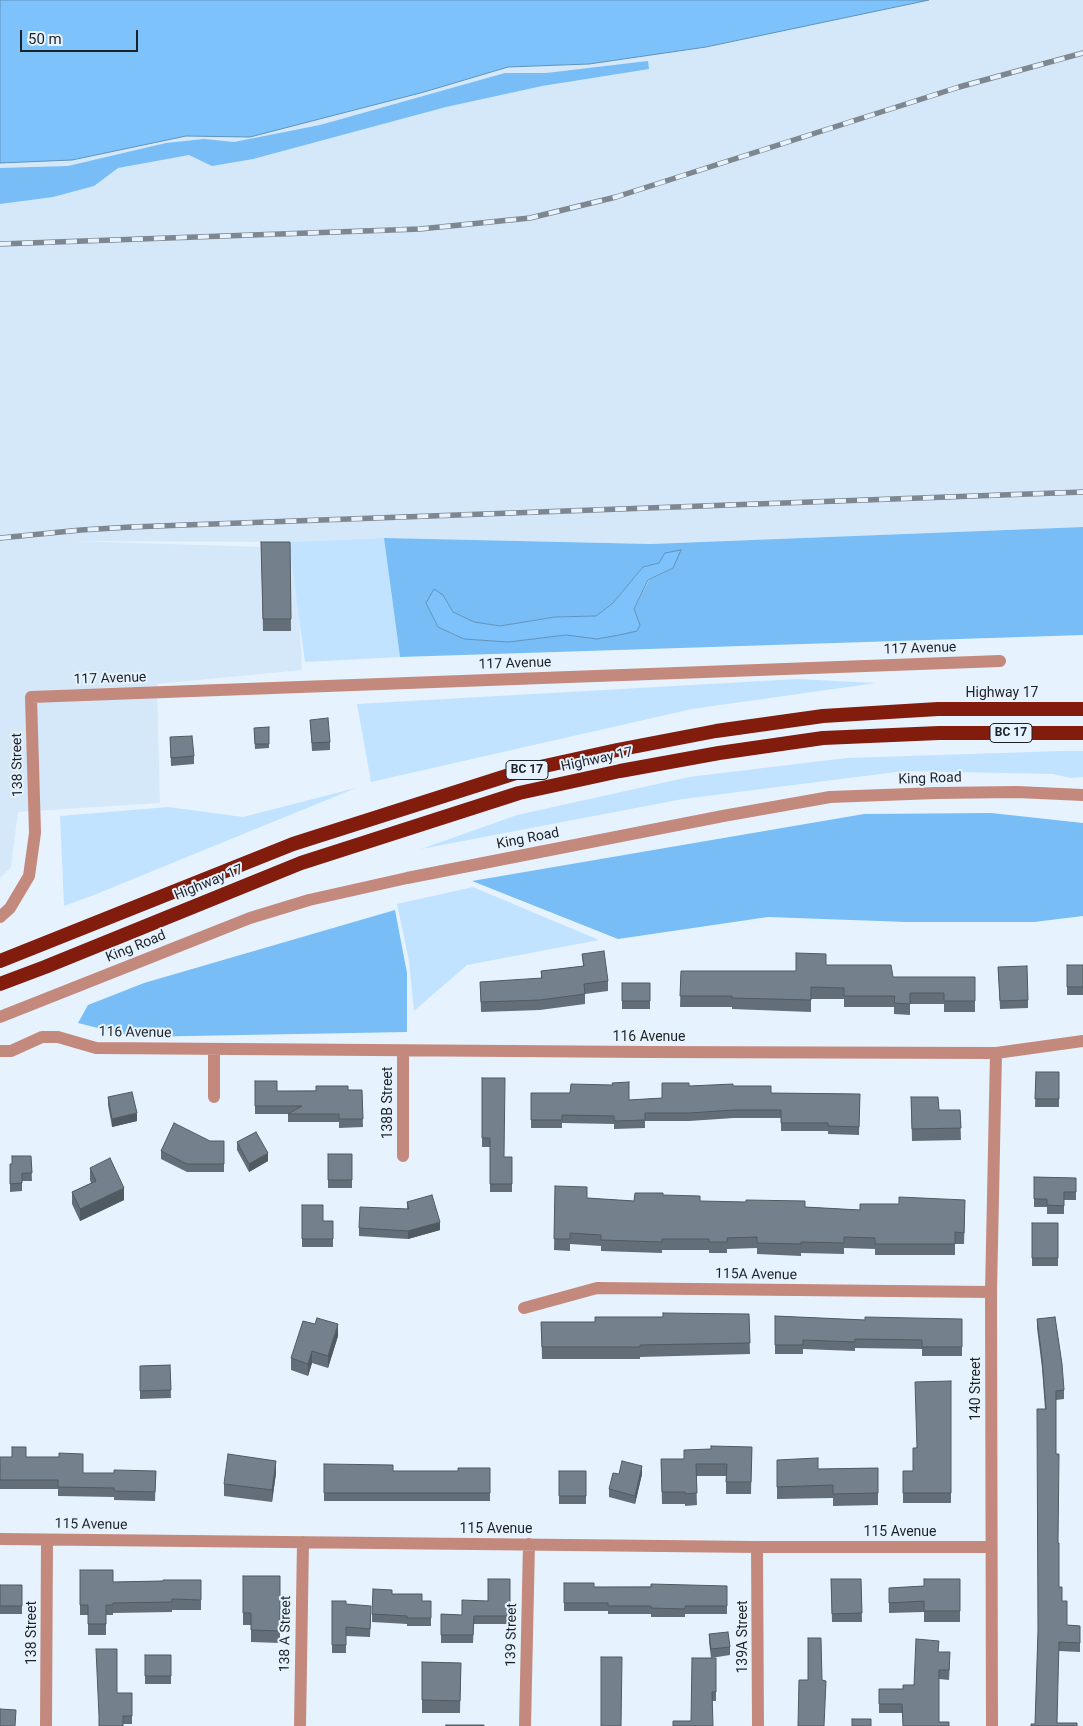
<!DOCTYPE html>
<html>
<head>
<meta charset="utf-8">
<style>
  body { margin:0 }
  #map { position:relative; width:1083px; height:1726px; overflow:hidden; background:#e6f3ff; font-family:Roboto,sans-serif }
  canvas { display:block }
  .scale { position:absolute; left:20px; top:30px; width:118px; height:22px; box-sizing:border-box; border:2px solid #1d2227; border-top:0; padding-left:6px; font-size:15px; line-height:18px; white-space:nowrap; color:#1d2227; -webkit-text-stroke:4px #e6f3ff; paint-order:stroke }
</style>
</head>
<body>
<div id="map">
<canvas width="1083" height="1726"></canvas>
<div class="scale">50 m</div>
</div>
<script>
const context = document.querySelector('canvas').getContext('2d');
context.lineJoin = 'round';
function paint(path, color) {
  context.fillStyle = color;
  context.fill(path, 'evenodd');
}
function shape(rows) {
  const path = new Path2D();
  for (const r of rows) {
    path.moveTo(r[0], r[1]);
    for (let i = 2; i < r.length; i += 2) path.lineTo(r[i], r[i + 1]);
  }
  return path;
}
function stroke(path, color, width, dash) {
  context.strokeStyle = color;
  context.lineWidth = width;
  context.lineCap = dash ? 'butt' : 'round';
  context.setLineDash(dash || []);
  context.stroke(path);
}
function write(font, color, halo, rows, align = 'center') {
  context.font = font + ' Roboto,sans-serif';
  context.lineWidth = 4;
  context.setLineDash([]);
  context.textBaseline = 'middle';
  context.strokeStyle = halo;
  context.fillStyle = color;
  for (const [text, x, y, turn = 0] of rows) {
    context.save();
    context.translate(x, y);
    context.rotate((+turn || 0) * Math.PI / 180);
    context.textAlign = isNaN(turn) ? turn : align;
    if (halo) context.strokeText(text, 0, 0);
    context.fillText(text, 0, 0);
    context.restore();
  }
}
paint(shape([
  [929,0,1083,0,1083,527,651,544,384,538,289,542,71,541,296,548,302,670,157,684,160,803,18,812,11,867,0,878,0,163,72,160,186,136,250,137,424,92,508,67,589,64,706,47]
]), '#d4e8f9');
paint(shape([
  [384,538,400,657,305,662,289,542],
  [797,679,876,683,692,709,371,782,357,704],
  [1061,751,1083,751,1083,777,1071,778,1052,774,904,771,683,799,421,849,517,815,689,777,846,758],
  [356,788,94,895,64,906,60,816,168,807,243,817],
  [473,887,599,940,467,965,414,1011,409,961,397,904]
]), '#c2e3ff');
paint(shape([
  [648,61,649,69,542,86,446,107,253,159,212,166,189,155,118,168,94,186,53,197,0,204,0,168,68,166,166,143,204,139,234,142,320,125,505,73,546,73],
  [1083,527,1083,635,400,657,384,538,651,544],
  [659,563,673,568,649,580,634,609,640,625,637,631,597,639,566,635,508,642,464,639,438,627,426,603,443,595,453,612,474,622,500,626,555,617,596,616,613,603,643,567],
  [991,813,1083,823,1083,916,1034,922,907,922,768,917,618,939,472,881,864,814],
  [395,910,407,973,407,1032,134,1037,78,1023,88,1005,144,983]
]), '#78bdf5');
const water = shape([
  [0,0,929,0,706,47,589,64,508,67,424,92,250,137,186,136,72,160,0,163,0,0],
  [681,550,673,568,648,580,634,609,640,625,637,631,619,635,597,639,566,635,508,642,464,639,438,627,426,603,434,589,443,595,453,612,474,622,500,626,555,617,596,616,613,603,643,567,659,563,665,553,681,550]
]);
paint(water, '#7dc2fb');
stroke(water, '#6092bb', 1);
stroke(shape([
  [0,917,10,908,29,876,35,833,31,697,1000,661],
  [214,1049,214,1097],
  [0,1051,11,1051,42,1037,58,1037,96,1048,647,1052,996,1053,1083,1041],
  [403,1051,403,1156],
  [524,1308,597,1288,991,1292],
  [0,1539,757,1547,991,1547],
  [757,1547,758,1726],
  [46,1726,47,1540],
  [300,1726,303,1542],
  [525,1726,529,1544],
  [992,1726,991,1292,996,1053]
]), '#c4897d', 12);
stroke(shape([
  [0,1017,250,918,309,900,407,878,723,816,830,797,936,793,1017,792,1083,795]
]), '#c4897d', 12);
stroke(shape([
  [0,961,293,844,522,771,617,750,716,731,823,716,938,709,1083,709],
  [0,984,45,967,301,863,519,793,620,771,719,753,823,738,939,733,1083,733]
]), '#821c0c', 14);
const rail = shape([
  [0,244,420,229,530,218,616,197,959,87,1083,53],
  [0,538,81,530,131,527,1083,492]
]);
stroke(rail, '#7e878f', 5.5);
stroke(rail, '#e6f3ff', 4, [11]);
paint(shape([
  [261,542,290,542,291,631,263,631],
  [310,720,330,742,330,750,312,751],
  [269,727,269,748,255,749,254,728],
  [170,737,194,756,194,764,171,766],
  [582,954,608,981,608,991,585,994,585,1004,540,1010,481,1012,480,982,541,979,541,971,583,966],
  [826,965,893,977,975,977,975,1012,944,1012,944,1004,910,1004,910,1015,894,1014,894,1007,844,1007,844,999,811,999,811,1012,732,1009,732,1007,680,1007,681,971,796,971],
  [1067,965,1083,965,1083,995,1067,995],
  [998,967,1028,1000,1028,1008,1000,1009],
  [622,983,650,983,650,1009,622,1009],
  [1036,1072,1059,1072,1059,1107,1035,1107],
  [482,1078,504,1157,512,1157,512,1192,490,1192,490,1147,482,1147],
  [255,1081,277,1091,362,1090,363,1127,339,1128,339,1122,288,1122,288,1114,255,1114],
  [689,1086,733,1086,771,1093,860,1094,859,1135,828,1134,828,1131,781,1131,781,1118,734,1118,689,1121,645,1121,645,1128,614,1129,614,1124,562,1123,562,1128,531,1128,531,1093,629,1100,662,1098],
  [108,1097,137,1121,112,1127,108,1105],
  [911,1097,939,1110,960,1110,961,1140,912,1141],
  [210,1141,224,1141,224,1172,187,1172,161,1159,161,1151],
  [237,1142,268,1161,249,1172,237,1150],
  [328,1154,352,1154,352,1188,328,1188],
  [31,1156,32,1181,22,1181,22,1191,10,1192,10,1164,12,1164],
  [90,1168,124,1200,80,1221,72,1204,72,1192,91,1183,90,1180],
  [1034,1177,1076,1178,1076,1200,1064,1200,1064,1214,1047,1214,1047,1207,1034,1207],
  [555,1186,587,1198,634,1201,663,1195,700,1201,860,1210,965,1211,964,1244,955,1244,955,1255,875,1255,875,1249,844,1248,844,1254,801,1253,801,1256,757,1254,757,1248,727,1249,727,1253,709,1253,709,1250,662,1250,662,1253,601,1251,601,1246,570,1244,570,1251,554,1250],
  [407,1202,440,1230,408,1239,359,1236,359,1228,407,1209],
  [302,1205,323,1221,333,1221,333,1247,302,1247],
  [1032,1223,1058,1223,1058,1266,1032,1266],
  [749,1314,750,1354,640,1357,640,1359,542,1359,541,1322,595,1322,663,1317],
  [775,1316,865,1320,962,1319,962,1356,922,1356,922,1349,855,1348,855,1351,803,1349,803,1354,775,1354],
  [1037,1319,1064,1390,1064,1399,1056,1400,1056,1454,1059,1587,1067,1625,1080,1626,1080,1652,1059,1651,1035,1724,1045,1409,1042,1368,1037,1328],
  [338,1336,328,1368,312,1363,308,1376,291,1370,291,1358],
  [170,1365,171,1398,140,1399,140,1366],
  [951,1381,951,1503,903,1503,903,1471,913,1471,916,1448],
  [752,1447,751,1494,726,1494,726,1476,696,1476,697,1505,685,1506,685,1504,662,1504,661,1459,684,1459,711,1449],
  [0,1457,83,1473,114,1473,156,1471,155,1501,114,1500,114,1497,58,1496,58,1489,0,1489],
  [324,1464,393,1471,458,1471,490,1468,490,1501,324,1501],
  [878,1468,878,1505,833,1506,833,1498,777,1499,777,1472,818,1469],
  [559,1471,586,1471,586,1504,559,1504],
  [276,1473,272,1502,224,1496,224,1484],
  [642,1474,635,1504,609,1497,609,1489],
  [80,1570,113,1582,201,1580,201,1610,172,1610,172,1612,113,1613,113,1615,106,1615,106,1635,88,1635,88,1615,80,1615],
  [243,1576,280,1576,280,1643,251,1642,251,1625,243,1625],
  [510,1579,510,1624,474,1624,473,1643,441,1643,441,1614,462,1615,488,1601],
  [831,1579,861,1579,862,1622,832,1622],
  [960,1579,960,1622,924,1622,924,1612,889,1613,889,1588,924,1586],
  [564,1583,594,1587,727,1586,727,1614,685,1614,685,1617,651,1617,651,1614,608,1614,608,1611,564,1611],
  [0,1585,22,1585,22,1614,0,1614],
  [392,1594,422,1601,431,1601,431,1626,407,1626,407,1624,372,1622,372,1614],
  [332,1601,346,1604,371,1614,370,1637,346,1636,346,1653,332,1653],
  [709,1634,730,1647,730,1655,711,1658,709,1642],
  [939,1652,950,1661,949,1680,939,1679,939,1722,949,1726,902,1713,879,1713,879,1689,903,1689,914,1685],
  [145,1655,171,1655,171,1684,145,1684],
  [716,1658,716,1701,713,1701,691,1721],
  [422,1662,461,1663,460,1713,422,1713],
  [117,1693,132,1693,132,1724,123,1724]
]), '#646e78');
paint(shape([
  [137,1113,137,1121,112,1127,112,1119],
  [268,1153,268,1161,249,1172,249,1164],
  [124,1188,124,1200,80,1221,80,1209],
  [440,1222,440,1230,408,1239,408,1231],
  [338,1324,338,1336,328,1368,328,1356],
  [312,1351,312,1363,308,1376,308,1364],
  [276,1461,276,1473,272,1502,272,1490],
  [642,1466,642,1474,635,1504,635,1496]
]), '#515a61');
const building = shape([
  [261,542,290,542,291,619,263,619,261,542],
  [328,718,330,742,312,743,310,720,328,718],
  [269,727,269,744,255,744,254,728,269,727],
  [192,736,194,756,171,758,170,737,192,736],
  [604,951,608,981,584,984,585,994,540,1000,481,1002,480,982,542,978,541,971,584,966,582,954,604,951],
  [796,953,826,954,826,965,891,965,893,977,975,977,975,1001,944,1001,944,993,910,993,910,1004,894,1003,895,996,844,996,844,988,811,987,811,1000,732,998,732,996,680,996,681,971,796,971,796,953],
  [1067,965,1083,965,1083,987,1067,987,1067,965],
  [1027,966,1028,1000,1000,1001,998,967,1027,966],
  [622,983,650,983,650,1001,622,1001,622,983],
  [1036,1072,1059,1072,1059,1099,1035,1099,1036,1072],
  [482,1078,505,1078,504,1157,512,1157,512,1184,490,1184,490,1138,482,1138,482,1078],
  [255,1081,277,1081,277,1091,316,1091,316,1086,348,1086,348,1090,362,1090,363,1119,339,1119,339,1114,288,1114,302,1106,255,1106,255,1081],
  [629,1082,629,1100,662,1098,662,1083,689,1083,689,1086,733,1084,733,1086,771,1086,771,1093,860,1094,859,1127,828,1126,828,1123,781,1123,781,1110,734,1110,689,1113,645,1113,645,1120,614,1121,614,1116,562,1115,562,1120,531,1120,531,1093,570,1093,571,1084,613,1085,612,1083,629,1082],
  [132,1092,137,1113,112,1119,108,1097,132,1092],
  [911,1097,938,1097,939,1110,960,1110,961,1128,912,1129,911,1097],
  [174,1123,210,1141,224,1141,224,1164,187,1164,161,1151,174,1123],
  [256,1132,268,1153,249,1164,237,1142,256,1132],
  [328,1154,352,1154,352,1180,328,1180,328,1154],
  [12,1156,31,1156,32,1173,22,1173,22,1183,10,1184,10,1164,12,1164,12,1156],
  [110,1158,124,1188,80,1209,72,1192,96,1181,90,1168,110,1158],
  [1034,1177,1076,1178,1076,1192,1064,1192,1064,1206,1047,1205,1047,1199,1034,1199,1034,1177],
  [555,1186,587,1187,587,1198,634,1201,635,1193,663,1193,663,1195,700,1196,700,1201,746,1202,746,1200,805,1201,805,1207,860,1210,860,1204,899,1204,899,1197,965,1200,964,1233,955,1232,955,1244,875,1244,875,1238,844,1237,844,1243,801,1242,801,1244,757,1243,757,1237,727,1238,727,1242,709,1242,709,1239,662,1239,662,1242,601,1240,601,1235,570,1233,570,1239,554,1239,555,1186],
  [432,1195,440,1222,408,1231,359,1228,360,1207,409,1209,407,1202,432,1195],
  [302,1205,323,1205,323,1221,333,1221,333,1239,302,1239,302,1205],
  [1032,1223,1058,1223,1058,1258,1032,1258,1032,1223],
  [663,1313,749,1314,750,1343,640,1345,640,1347,542,1347,541,1322,595,1322,595,1317,663,1317,663,1313],
  [775,1316,865,1320,865,1317,962,1319,962,1347,922,1347,922,1340,855,1339,855,1342,803,1340,803,1345,775,1345,775,1316],
  [1055,1317,1062,1364,1064,1390,1056,1391,1056,1454,1059,1454,1058,1543,1059,1543,1059,1587,1062,1587,1062,1601,1067,1601,1067,1625,1080,1626,1080,1643,1059,1642,1057,1723,1077,1723,1077,1726,1031,1726,1031,1724,1035,1724,1038,1631,1037,1409,1046,1409,1042,1359,1037,1319,1055,1317],
  [317,1318,338,1324,328,1356,312,1351,308,1364,291,1358,303,1321,315,1324,317,1318],
  [170,1365,171,1390,140,1391,140,1366,170,1365],
  [951,1381,951,1493,903,1493,903,1471,913,1471,913,1448,917,1448,915,1382,951,1381],
  [711,1446,752,1447,751,1482,726,1482,727,1464,696,1464,697,1493,685,1494,685,1492,662,1492,661,1459,684,1459,684,1450,711,1449,711,1446],
  [12,1447,26,1447,26,1457,59,1457,59,1453,83,1454,83,1473,114,1473,114,1470,156,1471,155,1492,114,1491,114,1488,58,1487,58,1480,0,1480,0,1457,12,1457,12,1447],
  [228,1454,276,1461,272,1490,224,1484,228,1454],
  [818,1458,818,1469,878,1468,878,1493,833,1494,833,1485,777,1487,777,1460,818,1458],
  [622,1461,642,1466,635,1496,609,1489,613,1473,619,1474,622,1461],
  [324,1464,393,1465,393,1471,458,1471,458,1468,490,1468,490,1493,324,1493,324,1464],
  [559,1471,586,1471,586,1496,559,1496,559,1471],
  [80,1570,113,1570,113,1582,163,1581,163,1580,201,1580,201,1600,172,1599,172,1602,113,1603,113,1605,106,1605,106,1624,88,1624,88,1605,80,1605,80,1570],
  [243,1576,280,1576,280,1631,251,1630,251,1613,243,1613,243,1576],
  [488,1579,510,1579,510,1616,474,1616,473,1635,441,1635,441,1614,462,1615,462,1600,488,1601,488,1579],
  [831,1579,861,1579,862,1613,832,1614,831,1579],
  [924,1579,960,1579,960,1611,924,1611,924,1601,889,1603,889,1588,924,1586,924,1579],
  [564,1583,594,1583,594,1587,651,1587,651,1584,727,1586,727,1606,685,1606,685,1609,651,1608,651,1606,608,1606,608,1603,564,1603,564,1583],
  [0,1585,22,1585,22,1606,0,1606,0,1585],
  [373,1589,392,1590,392,1594,422,1594,422,1601,431,1601,431,1618,407,1618,407,1616,372,1614,373,1589],
  [332,1601,346,1601,346,1604,371,1606,370,1629,346,1627,346,1645,332,1645,332,1601],
  [728,1632,730,1647,711,1649,709,1634,728,1632],
  [808,1638,821,1638,822,1680,826,1681,824,1726,798,1726,799,1680,808,1680,808,1638],
  [916,1639,939,1641,938,1652,950,1652,949,1670,939,1670,939,1722,949,1722,949,1726,903,1726,902,1704,879,1704,879,1689,903,1689,903,1685,914,1685,916,1639],
  [96,1649,117,1649,117,1693,132,1693,132,1716,123,1716,123,1726,99,1726,99,1716,96,1649],
  [145,1655,171,1655,171,1676,145,1676,145,1655],
  [601,1657,622,1657,621,1726,601,1726,601,1657],
  [692,1658,716,1658,716,1692,712,1692,713,1726,673,1726,673,1721,691,1721,692,1658],
  [422,1662,461,1663,460,1701,422,1700,422,1662],
  [0,1709,16,1710,15,1726,0,1726,0,1709],
  [852,1719,871,1719,871,1726,852,1726,852,1719],
  [446,1725,484,1725,484,1726,446,1726,446,1725]
]);
paint(building, '#74808b');
stroke(building, '#515a61', 1);
for (const [x, y, w] of [
  [1011,733,42],
  [527,770,42]
]) {
  const box = new Path2D();
  box.roundRect(x - w / 2, y - 9.5, w, 19, 4);
  context.fillStyle = '#e6f3ff';
  context.fill(box);
  stroke(box, '#1d2227', 1);
}
write('bold 12px', '#1d2227', null, [
  ["BC 17",1011,733],
  ["BC 17",527,770]
]);
write('14px', '#1d2227', '#e6f3ff', [
  ["117 Avenue",920,649,-2],
  ["117 Avenue",515,664,-2],
  ["117 Avenue",110,679,-2],
  ["Highway 17",1002,693],
  ["Highway 17",597,760,-12],
  ["138 Street",18,765,-91],
  ["King Road",930,779,-2],
  ["King Road",528,839,-11],
  ["Highway 17",209,883,-22],
  ["King Road",136,947,-22],
  ["116 Avenue",135,1033,1],
  ["116 Avenue",649,1037],
  ["138B Street",388,1103,-90],
  ["115A Avenue",756,1275,1],
  ["140 Street",976,1389,-90],
  ["115 Avenue",91,1525,1],
  ["115 Avenue",496,1529],
  ["115 Avenue",900,1532],
  ["138 Street",32,1633,-90],
  ["138 A Street",286,1634,-89],
  ["139 Street",512,1635,-89],
  ["139A Street",743,1637,-90]
]);
</script>
</body>
</html>
